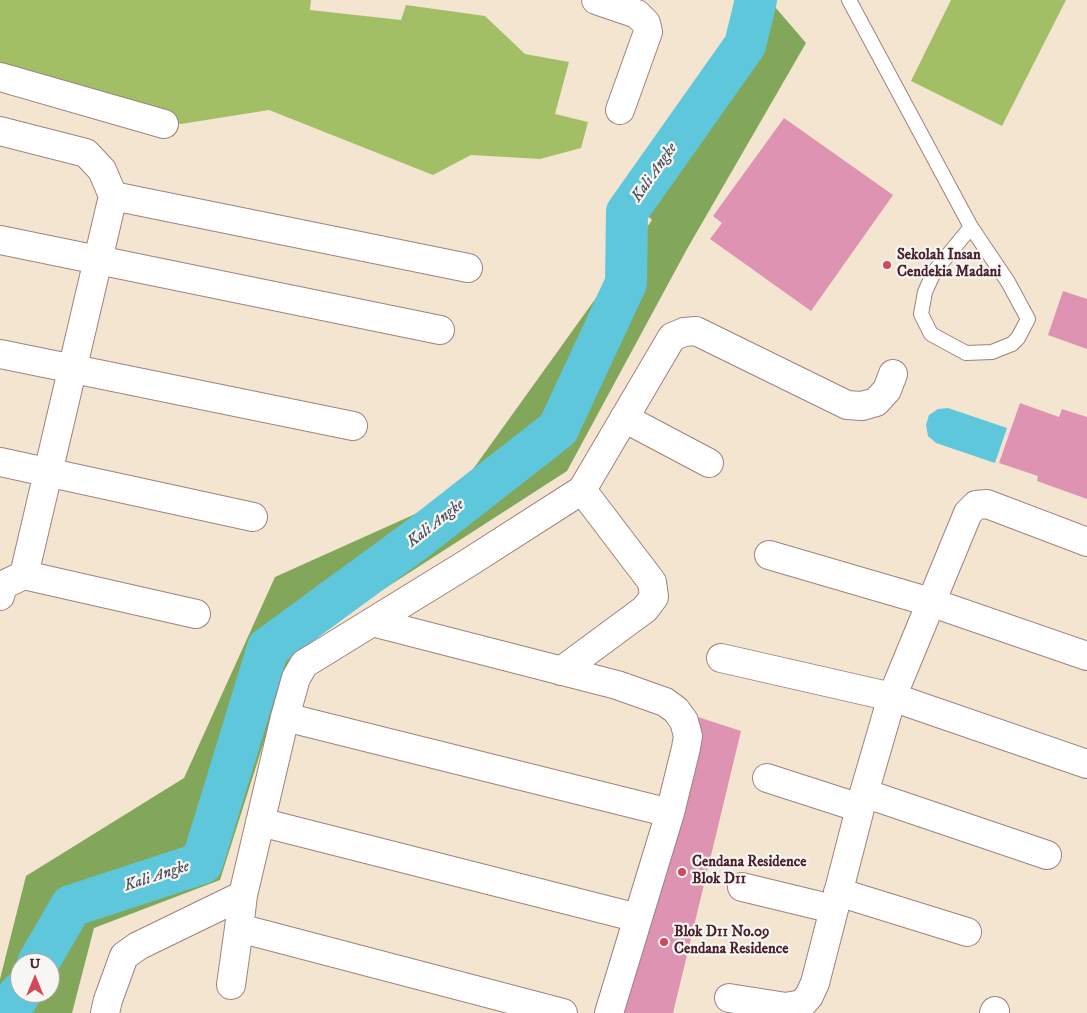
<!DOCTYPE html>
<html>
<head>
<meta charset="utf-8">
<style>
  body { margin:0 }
  #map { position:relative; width:1087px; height:1013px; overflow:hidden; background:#f4e5d1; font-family:"IM FELL DW Pica",serif }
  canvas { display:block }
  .north { position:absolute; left:10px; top:953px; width:50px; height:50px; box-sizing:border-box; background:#f6f6f2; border:1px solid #b1a0a2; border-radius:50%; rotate:0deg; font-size:14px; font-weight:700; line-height:20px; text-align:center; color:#4a1f2b }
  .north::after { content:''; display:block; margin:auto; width:18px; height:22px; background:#d1495b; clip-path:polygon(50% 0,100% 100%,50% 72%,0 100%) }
</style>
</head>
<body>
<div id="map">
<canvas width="1087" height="1013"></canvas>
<div class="north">U</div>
</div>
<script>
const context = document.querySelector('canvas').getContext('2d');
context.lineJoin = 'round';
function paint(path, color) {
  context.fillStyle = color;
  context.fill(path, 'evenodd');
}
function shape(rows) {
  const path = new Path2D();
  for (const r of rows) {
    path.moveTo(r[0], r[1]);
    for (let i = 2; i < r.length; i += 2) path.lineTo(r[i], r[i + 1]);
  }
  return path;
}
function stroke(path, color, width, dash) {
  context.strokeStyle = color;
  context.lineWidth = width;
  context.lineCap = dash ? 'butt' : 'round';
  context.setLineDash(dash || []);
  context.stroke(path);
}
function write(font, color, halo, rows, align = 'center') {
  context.font = font + ' "IM FELL DW Pica",serif';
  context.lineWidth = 4.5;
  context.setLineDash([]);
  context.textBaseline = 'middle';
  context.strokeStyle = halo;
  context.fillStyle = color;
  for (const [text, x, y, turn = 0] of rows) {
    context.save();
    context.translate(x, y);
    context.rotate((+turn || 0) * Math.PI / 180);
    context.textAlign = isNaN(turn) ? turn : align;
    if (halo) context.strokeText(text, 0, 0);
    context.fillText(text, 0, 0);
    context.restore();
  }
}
paint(shape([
  [0,0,311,0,310,10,401,20,406,5,485,16,525,54,569,62,555,114,588,122,581,148,540,159,471,155,433,175,269,110,181,124,0,76],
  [951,0,1066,0,1002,126,911,81]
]), '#a3bf65');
paint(shape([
  [751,0,769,0,806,43,687,249,567,471,294,647,220,880,94,928,72,1013,0,1013,0,979,26,876,184,778,275,577,453,497,652,220,623,191],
  [20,963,50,963,50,993,20,993]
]), '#82a65a');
paint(shape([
  [948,408,1007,428,995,463,936,443,928,436,926,425,929,415,938,409]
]), '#5fc7dc');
stroke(shape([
  [38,963,71,906,202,863,268,648,421,536,558,429,626,283,627,212,745,45,756,0],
  [8,1013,20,993]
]), '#5fc7dc', 42);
paint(shape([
  [784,118,893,195,811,311,710,239,722,223,713,216],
  [1063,291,1087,299,1087,349,1048,335],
  [1020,403,1059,417,1062,409,1087,417,1087,499,1037,481,1038,476,999,463],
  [698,717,741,731,673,1013,619,1013]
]), '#dd93b1');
const service = shape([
  [849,0,971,227,1008,282,1028,319,1018,338,1012,344,992,352,966,353,931,334,921,314,925,292,934,272,971,227]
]);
const minor = shape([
  [596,0,637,14,646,23,648,32,620,110],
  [0,77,164,124],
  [0,131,86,153,102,170,113,196,24,575,3,585,0,596],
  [113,196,468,268],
  [0,240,440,330],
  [0,354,353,426],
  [624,418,709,463],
  [0,462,253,517],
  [769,555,930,602,1087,656],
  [24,575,196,614],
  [372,622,617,685,665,702,676,710,684,721,688,736,686,748,670,813,609,1013],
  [721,658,892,697,1087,764],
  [561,671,645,609,654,597,652,582,582,490],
  [285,717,670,813],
  [767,778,860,808],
  [864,793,1047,855],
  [260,822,638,918],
  [742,887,833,909],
  [838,892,967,932],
  [231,985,239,928],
  [729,998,786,1007,802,1004,809,996,815,983,864,793,892,697,968,513,976,505,987,504,1087,542],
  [105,1013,108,1000,124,956,138,946,243,895],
  [563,1013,239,928,243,895,285,717,296,678,304,664,468,563,582,490,672,337,684,332,696,331,847,405,862,406,876,402,887,390,893,374],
  [994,1013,995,1011]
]);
stroke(service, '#9f827e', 16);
stroke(minor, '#9f827e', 30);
stroke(service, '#fff', 14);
stroke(minor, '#fff', 28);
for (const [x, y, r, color] of [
  [887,265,5,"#d1495b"],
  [682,872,5,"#d1495b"],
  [664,942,5,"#d1495b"]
]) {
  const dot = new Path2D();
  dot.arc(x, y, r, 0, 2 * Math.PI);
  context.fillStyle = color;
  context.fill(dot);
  stroke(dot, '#f6f6f2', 2);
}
write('bold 15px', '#4a1f2b', '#f6f6f2', [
  ["Sekolah Insan",897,256],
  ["Cendekia Madani",897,273],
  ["Cendana Residence",692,863],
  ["Blok D11",692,880],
  ["Blok D11 No.09",674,933],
  ["Cendana Residence",674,950]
], 'left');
write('italic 16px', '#505160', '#f6f6f2', [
  ["Kali Angke",655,173,-55],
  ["Kali Angke",436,524,-38],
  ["Kali Angke",157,877,-18]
]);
</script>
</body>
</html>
